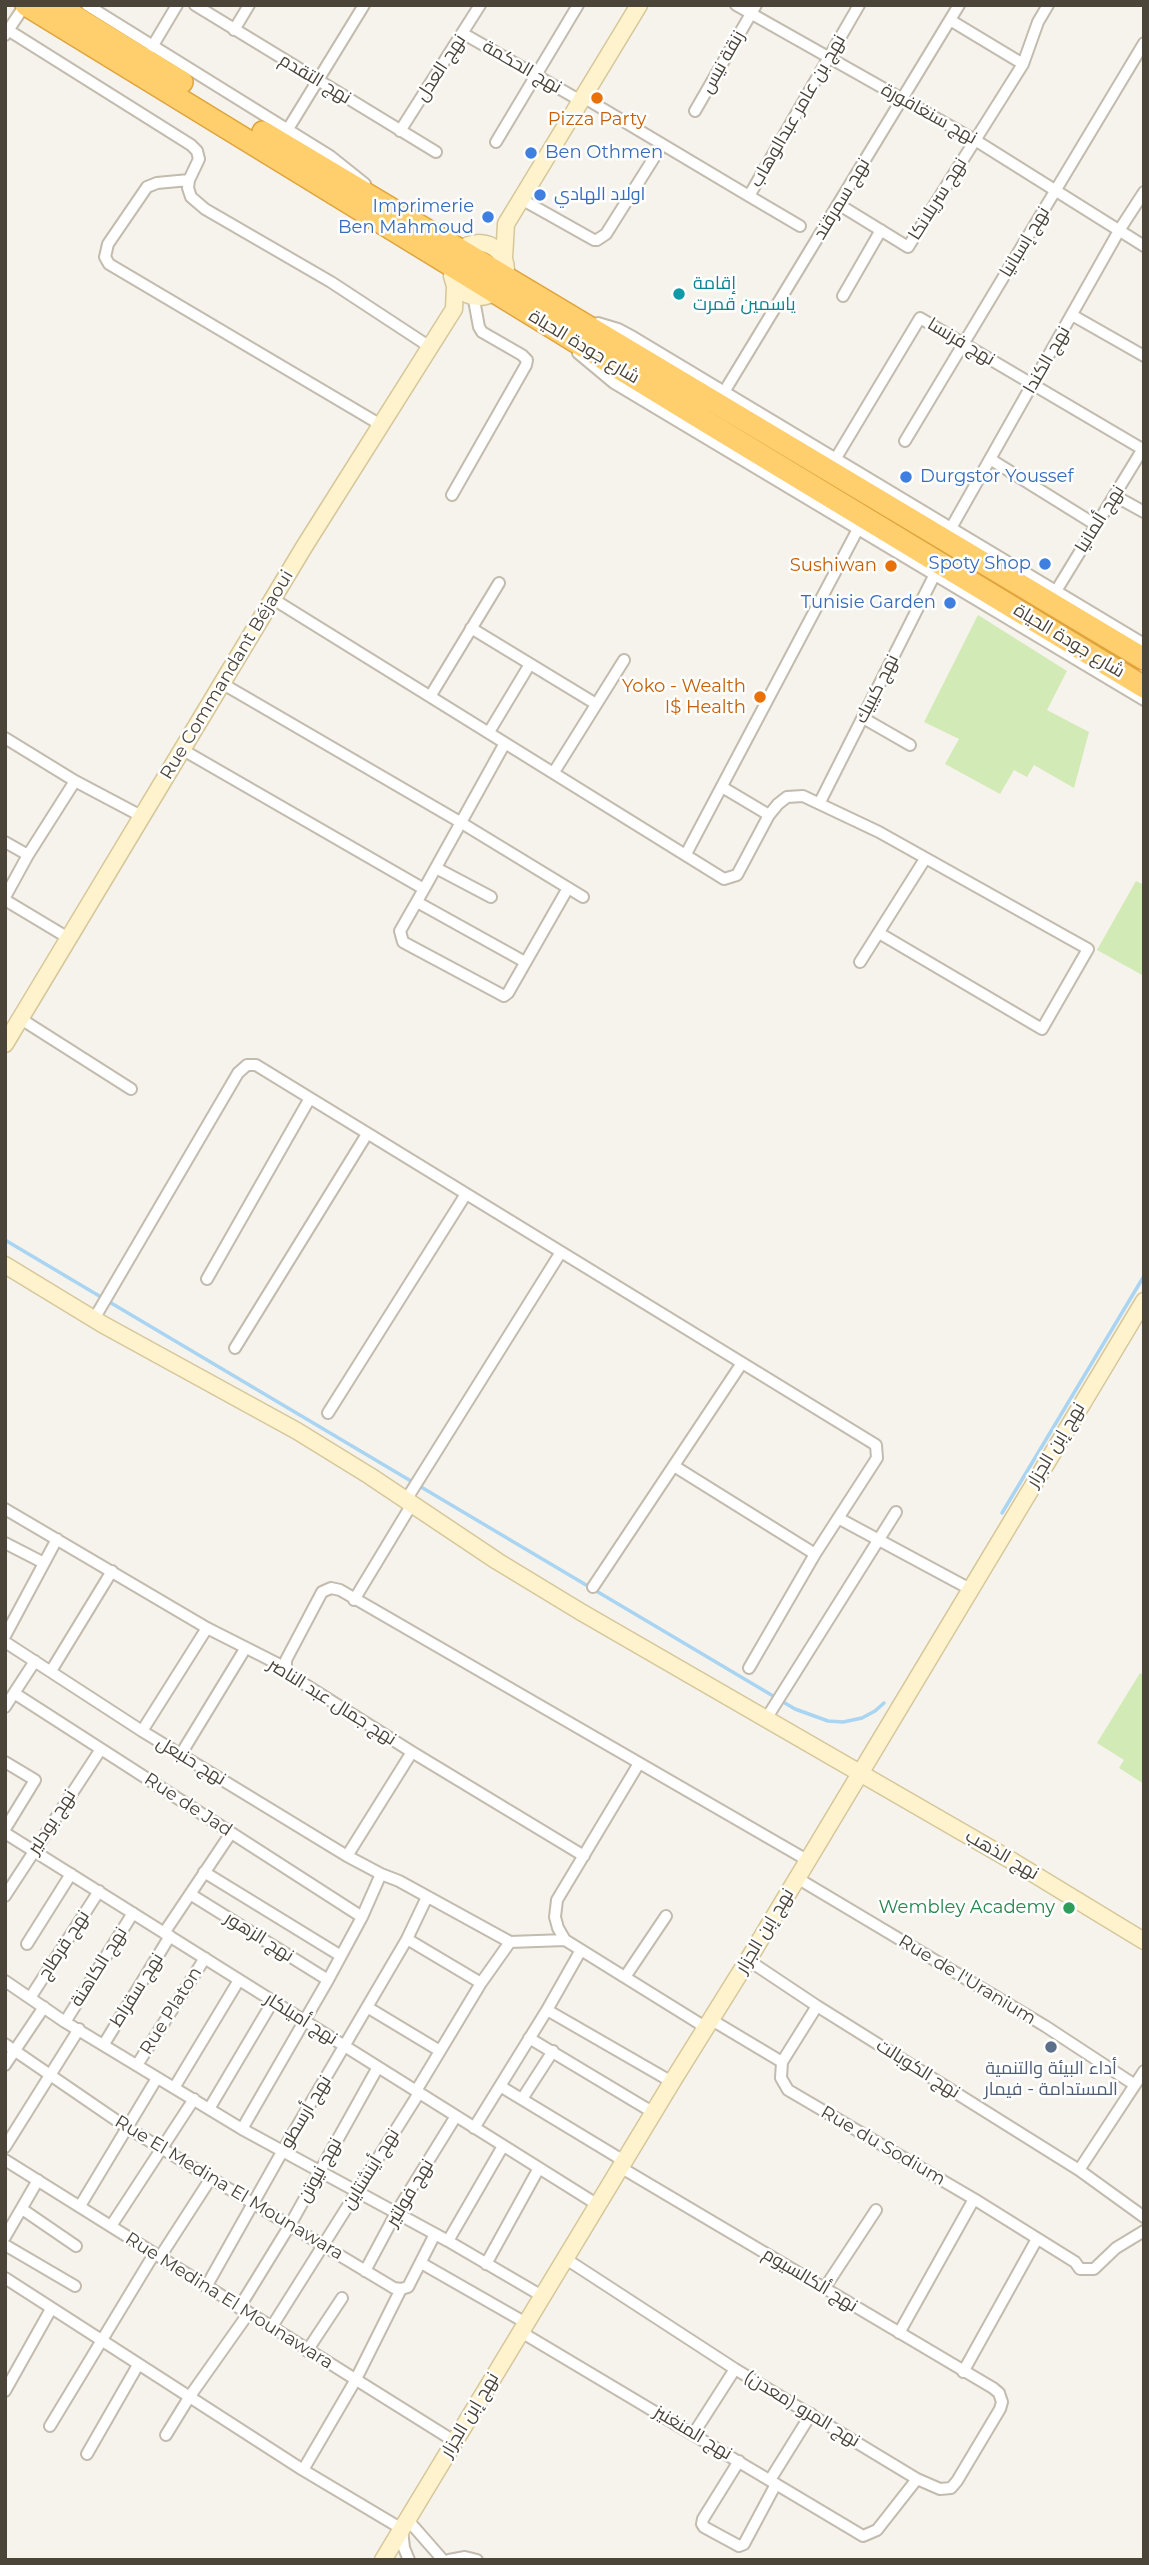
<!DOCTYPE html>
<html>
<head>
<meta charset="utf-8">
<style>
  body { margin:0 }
  #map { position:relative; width:1149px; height:2565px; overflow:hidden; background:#f6f3ec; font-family:Montserrat,sans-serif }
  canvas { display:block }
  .frame { position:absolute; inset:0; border:7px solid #4b4439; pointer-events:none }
</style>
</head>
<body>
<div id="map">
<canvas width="1149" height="2565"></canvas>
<div class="frame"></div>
</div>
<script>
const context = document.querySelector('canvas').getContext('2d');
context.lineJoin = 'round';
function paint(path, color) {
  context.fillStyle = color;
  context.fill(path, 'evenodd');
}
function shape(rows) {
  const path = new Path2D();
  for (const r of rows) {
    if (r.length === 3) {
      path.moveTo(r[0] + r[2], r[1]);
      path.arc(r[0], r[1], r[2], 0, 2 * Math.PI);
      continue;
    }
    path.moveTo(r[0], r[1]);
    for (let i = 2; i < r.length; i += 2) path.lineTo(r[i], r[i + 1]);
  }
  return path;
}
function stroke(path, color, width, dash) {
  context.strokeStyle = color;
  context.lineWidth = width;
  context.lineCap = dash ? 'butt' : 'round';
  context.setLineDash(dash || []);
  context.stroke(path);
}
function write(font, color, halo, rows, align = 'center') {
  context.font = font + ' Montserrat,Cairo,sans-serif';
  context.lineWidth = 5;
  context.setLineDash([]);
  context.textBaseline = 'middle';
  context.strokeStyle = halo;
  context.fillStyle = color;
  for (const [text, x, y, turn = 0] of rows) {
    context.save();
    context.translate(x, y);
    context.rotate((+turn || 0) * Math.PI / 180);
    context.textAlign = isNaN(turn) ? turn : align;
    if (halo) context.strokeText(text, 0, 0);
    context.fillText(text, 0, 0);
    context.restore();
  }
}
paint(shape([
  [978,615,1067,671,1047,710,1089,732,1074,788,1034,765,1027,777,1014,770,1000,794,945,764,959,739,924,722],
  [1136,881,1144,885,1144,976,1097,950],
  [1140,1673,1144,1675,1144,1784,1119,1768,1124,1760,1097,1743]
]), '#d2eab5');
stroke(shape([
  [5,1240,795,1709,828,1721,843,1722,862,1718,875,1711,884,1703],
  [1002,1513,1144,1276]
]), '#a9d4f2', 3.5);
const street = shape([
  [87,5,330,156,365,184],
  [195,5,436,152],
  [736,5,975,140,1144,246],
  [950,20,1023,64],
  [8,30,191,145,197,151,199,159,189,180,188,188,191,197,205,209,331,282,430,347],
  [234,30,249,5],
  [464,34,581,101],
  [5,35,25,5],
  [152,47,177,5],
  [583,97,749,196,859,5],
  [695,111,756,5],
  [288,129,364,5],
  [400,131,480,5],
  [496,142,578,5],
  [189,180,157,183,147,187,108,244,105,257,109,264,381,425],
  [749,196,800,226],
  [521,199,594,240,597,240,606,234,662,145],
  [838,204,908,247,1023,64,1038,22,1048,5],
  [843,296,881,230],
  [1072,315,1144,356],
  [598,323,618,329,633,337,1144,644],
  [578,353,614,383,1144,700],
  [724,392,959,5],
  [905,441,1144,43],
  [836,458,920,318,1144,450],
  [990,459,1096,525],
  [452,495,526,365,527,360,522,355,482,332,479,327,474,300],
  [1115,496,1144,512],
  [951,528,1120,229,1144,192],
  [1056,591,1144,447],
  [273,599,724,879,737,875,769,815,778,804,787,797,803,796,879,832,1088,949,1042,1029,879,933],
  [471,628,596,704],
  [223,684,460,822,583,897],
  [431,695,499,583],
  [863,718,910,745],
  [489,732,530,664],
  [5,738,75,781],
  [183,750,424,889,505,743],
  [554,772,624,660],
  [722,787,769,815],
  [820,802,934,576],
  [5,842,28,855],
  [686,854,858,529],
  [436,868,491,897],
  [424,889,400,931,403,942,504,996,508,993,568,888],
  [5,897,28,855,75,781,143,817],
  [5,900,70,939],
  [417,902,525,962],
  [860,962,925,859],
  [21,1019,131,1089],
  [207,1279,310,1098],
  [94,1319,238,1073,247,1065,256,1065,876,1445,877,1458,815,1554,749,1668],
  [235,1348,367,1134],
  [328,1413,466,1194],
  [674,1466,815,1554],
  [406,1500,561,1252],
  [5,1509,207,1628,286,1668,290,1675,412,1752,584,1856],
  [838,1518,970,1589],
  [5,1543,44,1563],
  [593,1587,742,1363],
  [354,1600,412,1504],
  [5,1636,57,1539],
  [5,1642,142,1731,347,1856,381,1874,399,1881,510,1942,565,1940],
  [286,1668,286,1660,322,1592,331,1588,340,1590,807,1860],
  [51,1671,112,1571],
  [14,1693,362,1917],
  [5,1707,35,1661],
  [766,1719,896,1512],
  [142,1731,207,1628],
  [181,1754,245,1649],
  [5,1762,35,1780,5,1829],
  [638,1765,557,1900,555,1917,558,1928,565,1940,705,2027],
  [5,1833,598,2205],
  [347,1856,412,1752],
  [204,1872,341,1956],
  [797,1878,1045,2026,1135,2085],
  [190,1894,328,1980],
  [5,1896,101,1749],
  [164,1933,231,1833],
  [407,1939,427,1897],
  [27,1944,71,1874],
  [748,1960,817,2006,1079,2170,1144,2071],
  [625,1977,666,1916],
  [5,1981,65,2022,242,2129,448,2241,542,2296],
  [30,1998,99,1891],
  [367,2007,440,2051],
  [547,2010,581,1950],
  [710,2019,782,2062,781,2078,788,2090,974,2199,1075,2262,1080,2269,1094,2269,1116,2248,1144,2231],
  [65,2022,133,1913],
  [529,2038,654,2113],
  [5,2044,126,2127,394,2288,401,2289,408,2287,435,2234],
  [104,2044,170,1936],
  [782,2062,817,2006],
  [5,2065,44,2007],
  [137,2065,205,1958],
  [500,2086,624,2161],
  [174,2088,239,1980],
  [416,2091,481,1983,510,1942],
  [522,2099,553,2051],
  [209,2109,273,2001],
  [474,2128,547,2010,672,2082],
  [242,2129,328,1980,362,1917,381,1874],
  [5,2147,79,2029],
  [5,2160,454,2441],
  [1079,2170,1144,2217],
  [80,2206,157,2078],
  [22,2209,76,2246],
  [111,2226,194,2099],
  [5,2237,38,2180],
  [448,2241,503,2146],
  [5,2245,75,2286],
  [160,2257,211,2178],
  [566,2259,735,2369,917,2479,940,2489,951,2488,957,2481,1000,2409,1002,2402,999,2393,993,2388,620,2167],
  [421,2263,526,2323],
  [486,2264,539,2168],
  [365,2271,396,2213,456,2116],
  [5,2278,303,2470,402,2529,404,2548,409,2560],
  [206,2287,282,2152,407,1939,481,1983],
  [824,2289,876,2210],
  [239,2308,290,2225,378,2067],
  [271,2328,419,2093],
  [521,2332,863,2536,877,2530,917,2479],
  [899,2333,974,2199],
  [307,2351,342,2298],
  [963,2372,1037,2239],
  [5,2391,51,2309],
  [50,2426,154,2254],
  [694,2433,735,2369],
  [166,2435,190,2396,248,2314],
  [87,2454,138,2365],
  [739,2461,703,2519,702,2524,704,2527,739,2546,744,2544,776,2484],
  [303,2470,355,2381,401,2289],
  [770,2480,811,2414],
  [407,2519,443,2560],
  [449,2560,465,2557,477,2560]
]);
const secondary = shape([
  [479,270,27],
  [504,258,506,224,639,5],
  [5,1044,304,547,454,309,455,286,452,276],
  [5,1265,102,1324,297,1431,370,1476,497,1561,581,1612,1014,1862,1144,1941],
  [383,2560,672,2082,748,1960,1144,1301]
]);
const highway = shape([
  [26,5,705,421,1144,687],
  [56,5,182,82],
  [263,132,1144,659]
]);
stroke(street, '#c2bbae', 14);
stroke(secondary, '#d6c79b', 19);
stroke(highway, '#e0a43c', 24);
stroke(street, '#fff', 10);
stroke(secondary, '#fff3cd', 16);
stroke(highway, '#ffcf6e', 21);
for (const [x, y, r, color] of [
  [597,98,7,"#e8710a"],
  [531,153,7,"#3f7fe0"],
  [540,195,7,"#3f7fe0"],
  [488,217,7,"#3f7fe0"],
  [679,294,7,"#0f9aa8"],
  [906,477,7,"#3f7fe0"],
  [1045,564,7,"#3f7fe0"],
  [891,566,7,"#e8710a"],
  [950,603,7,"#3f7fe0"],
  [760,697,7,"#e8710a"],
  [1069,1908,7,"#2e9e5b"],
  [1051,2047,7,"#5c6f8a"]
]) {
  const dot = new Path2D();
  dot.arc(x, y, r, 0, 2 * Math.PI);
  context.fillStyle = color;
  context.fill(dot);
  stroke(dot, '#fff', 2.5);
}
write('18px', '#4b4439', '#fff', [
  ["زنقة نيس",723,62,-60],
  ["نهج الحكمة",522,67,30],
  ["نهج العدل",441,68,-57],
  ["نهج التقدم",315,79,31],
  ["نهج بن عامر عبدالوهاب",798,111,-60],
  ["نهج سنغافورة",929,114,29],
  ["نهج سمرقند",842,199,-59],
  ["نهج سريلانكا",938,199,-58],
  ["نهج إسبانيا",1025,242,-59],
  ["نهج فرنسا",961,342,31],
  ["شارع جودة الحياة",584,347,31],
  ["نهج الكندا",1047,360,-60],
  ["نهج ألمانيا",1100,519,-58],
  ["شارع جودة الحياة",1069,641,31],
  ["Rue Commandant Béjaoui",227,675,-59],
  ["نهج كيبيك",877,689,-63],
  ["نهج إبن الجزار",1056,1445,-59],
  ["نهج جمال عبد الناصر",332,1702,32],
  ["نهج حنبعل",191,1761,31],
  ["Rue de Jad",188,1805,33],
  ["نهج بودلير",52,1822,-57],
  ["نهج الذهب",1002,1855,30],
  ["نهج إبن الجزار",765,1931,-59],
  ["نهج الزهور",259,1937,32],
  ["نهج قرطاج",64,1945,-57],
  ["نهج الكاهنة",99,1967,-58],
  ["Rue de l'Uranium",967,1980,31],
  ["نهج سقراط",137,1990,-58],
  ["Rue Platon",171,2011,-58],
  ["نهج أميلكار",301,2019,32],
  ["نهج الكوبالت",918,2069,32],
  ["نهج أرسطو",306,2112,-59],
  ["Rue du Sodium",883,2146,30],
  ["نهج أينشتاين",371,2169,-58],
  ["نهج نيوتن",320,2170,-61],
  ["Rue El Medina El Mounawara",229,2188,31],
  ["نهج فولتير",410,2193,-59],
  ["نهج ألكالسيوم",810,2280,31],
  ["Rue Medina El Mounawara",229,2301,32],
  ["نهج المرو (معدن)",802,2409,31],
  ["نهج إبن الجزار",470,2415,-59],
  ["نهج المنغنيز",693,2433,31]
]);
write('18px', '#c56008', '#fff', [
  ["Pizza Party",597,120,"center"],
  ["Sushiwan",877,566],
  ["Yoko - Wealth",746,687],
  ["I$ Health",746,708]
], 'right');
write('18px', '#366cbe', '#fff', [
  ["Ben Othmen",545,153],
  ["اولاد الهادي",554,195],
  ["Imprimerie",474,207,"right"],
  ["Ben Mahmoud",474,228,"right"],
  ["Durgstor Youssef",920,477],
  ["Spoty Shop",1031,564,"right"],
  ["Tunisie Garden",936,603,"right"]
], 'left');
write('18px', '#0d838f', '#fff', [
  ["إقامة",693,284],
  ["ياسمين قمرت",693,305]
], 'left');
write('18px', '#27864d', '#fff', [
  ["Wembley Academy",1055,1908]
], 'right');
write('18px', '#4e5e75', '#fff', [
  ["أداء البيئة والتنمية",1051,2069],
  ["المستدامة - فيمار",1051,2090]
]);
</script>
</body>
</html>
